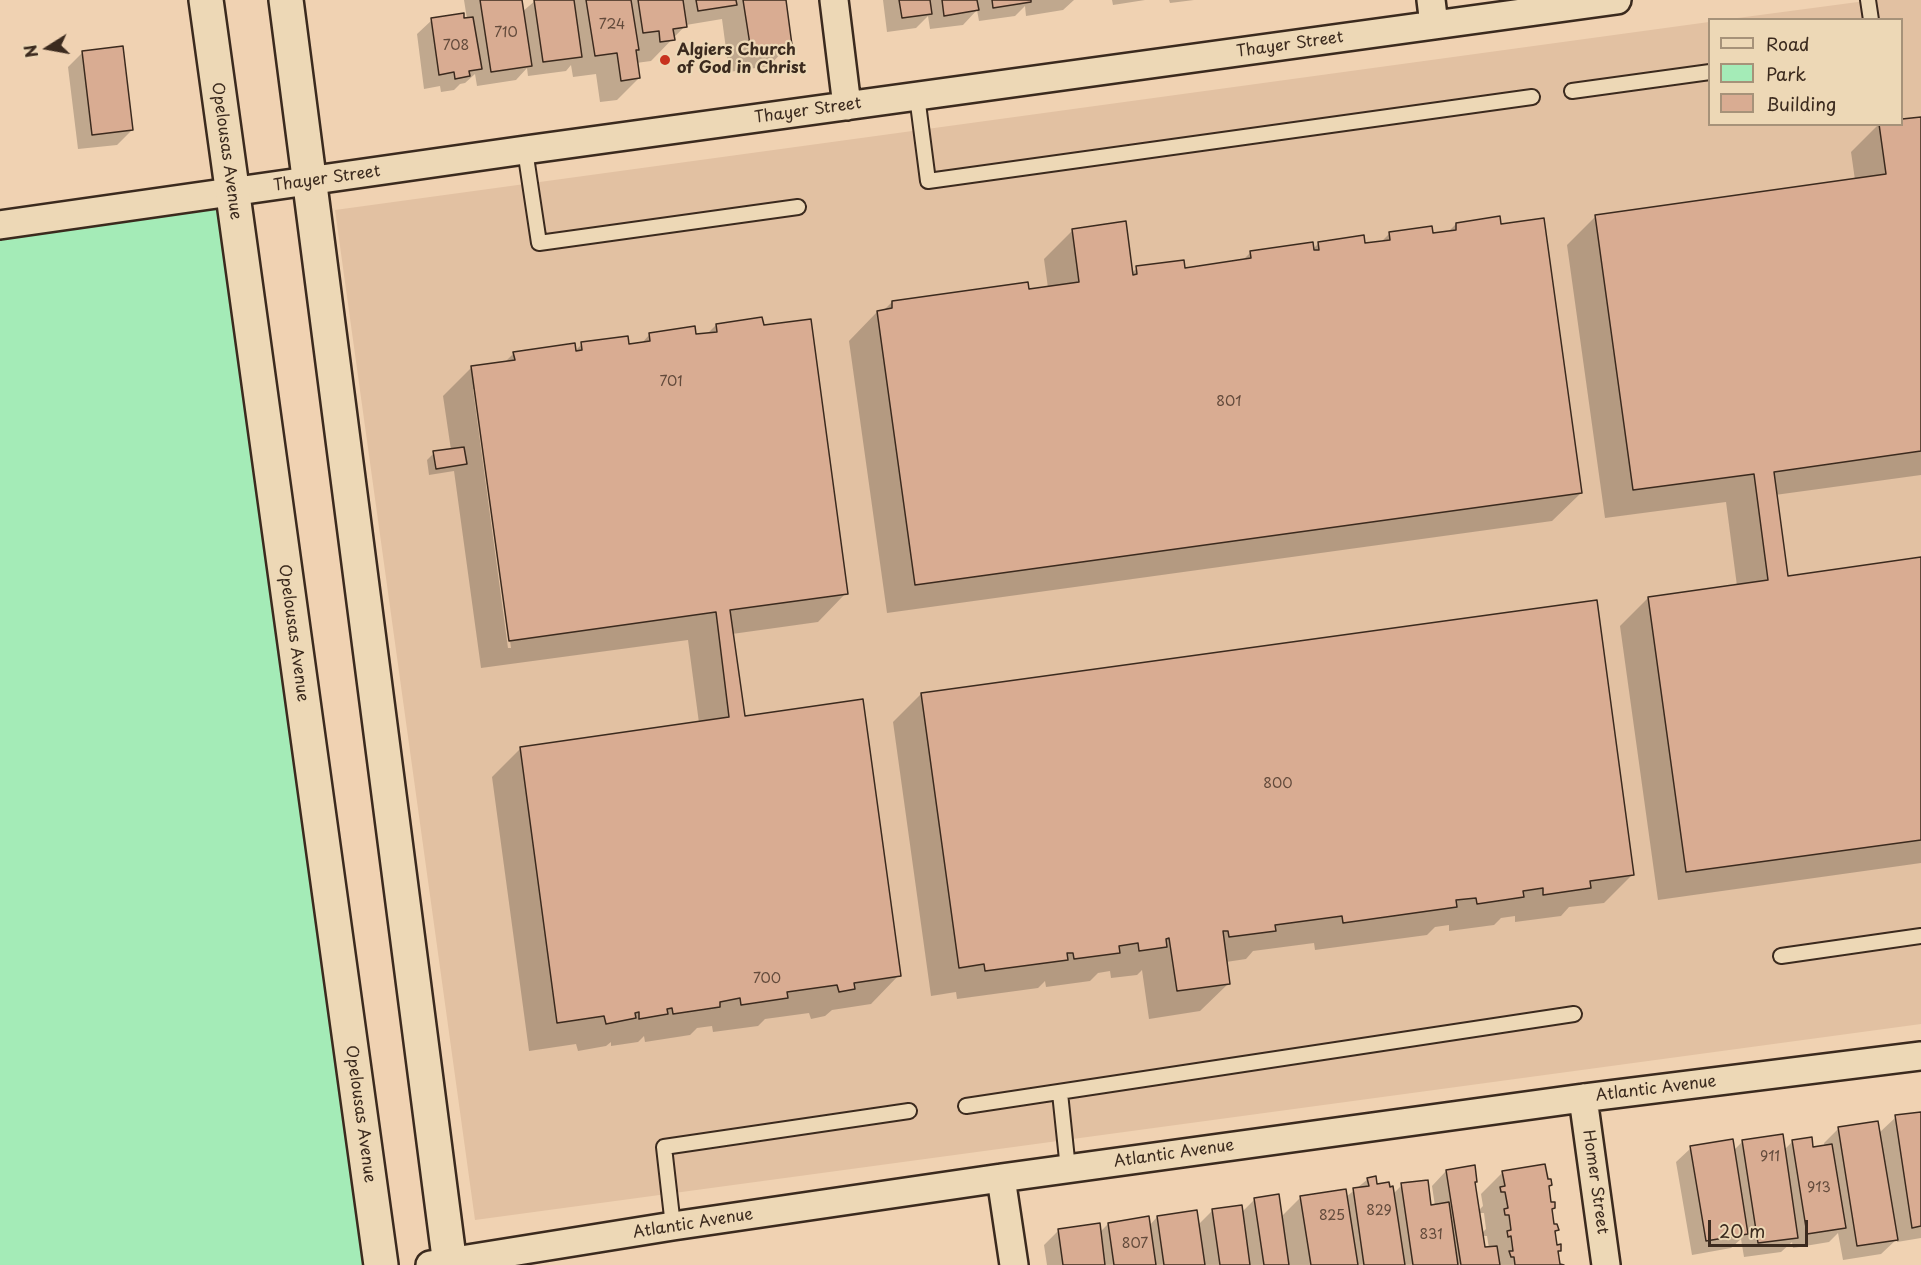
<!DOCTYPE html>
<html>
<head>
<meta charset="utf-8">
<style>
  body { margin:0 }
  #map { position:relative; width:1921px; height:1265px; overflow:hidden; background:#f0d2b2; font-family:"Playpen Sans",sans-serif }
  canvas { display:block }
  .legend { position:absolute; left:1708px; top:18px; width:195px; height:108px; box-sizing:border-box; background:#edd8b6; border:2px solid #a69279; margin:0; padding:8px 10px; list-style:none; font-size:18px; color:#3b2a1e }
  .legend li { display:flex; align-items:center; gap:12px; height:30px }
  .legend b { width:30px; border:2px solid #a69279 }
  .north { position:absolute; left:18px; top:18px; width:60px; height:60px; -webkit-text-stroke:4px #edd8b6; paint-order:stroke; rotate:259deg; font-size:16px; font-weight:700; line-height:24px; text-align:center; color:#3b2a1e }
  .north::after { content:''; display:block; margin:auto; width:21px; height:27px; background:#3b2a1e; clip-path:polygon(50% 0,100% 100%,50% 72%,0 100%) }
  .scale { position:absolute; left:1708px; top:1220px; width:100px; height:27px; box-sizing:border-box; border:3px solid #3b2a1e; border-top:0; padding-left:8px; font-size:18px; line-height:21px; white-space:nowrap; color:#3b2a1e; -webkit-text-stroke:4px #edd8b6; paint-order:stroke }
</style>
</head>
<body>
<div id="map">
<canvas width="1921" height="1265"></canvas>
<ul class="legend">
<li><b style="height:8px;background:#edd8b6"></b>Road</li>
<li><b style="height:16px;background:#a4ebb7"></b>Park</li>
<li><b style="height:16px;background:#d9ac92"></b>Building</li>
</ul>
<div class="north">N</div>
<div class="scale">20 m</div>
</div>
<script>
const context = document.querySelector('canvas').getContext('2d');
context.lineJoin = 'round';
function paint(path, color) {
  context.fillStyle = color;
  context.fill(path, 'evenodd');
}
function shape(rows) {
  const path = new Path2D();
  for (const r of rows) {
    path.moveTo(r[0], r[1]);
    for (let i = 2; i < r.length; i += 2) path.lineTo(r[i], r[i + 1]);
  }
  return path;
}
function stroke(path, color, width, dash) {
  context.strokeStyle = color;
  context.lineWidth = width;
  context.lineCap = dash ? 'butt' : 'round';
  context.setLineDash(dash || []);
  context.stroke(path);
}
function write(font, color, halo, rows, align = 'center') {
  context.font = font + ' "Playpen Sans",sans-serif';
  context.lineWidth = 4.5;
  context.setLineDash([]);
  context.textBaseline = 'middle';
  context.strokeStyle = halo;
  context.fillStyle = color;
  for (const [text, x, y, turn = 0] of rows) {
    context.save();
    context.translate(x, y);
    context.rotate((+turn || 0) * Math.PI / 180);
    context.textAlign = isNaN(turn) ? turn : align;
    if (halo) context.strokeText(text, 0, 0);
    context.fillText(text, 0, 0);
    context.restore();
  }
}
paint(shape([
  [1873,0,1921,0,1921,1024,475,1220,335,210,1709,22,1710,124,1902,124,1902,20,1730,19]
]), '#e2c1a2');
paint(shape([
  [231,193,381,1265,0,1265,0,224]
]), '#a4ebb7');
paint(shape([
  [464,0,520,0,522,12,536,0,784,0,790,44,769,66,729,72,722,19,686,25,651,61,636,63,639,78,617,100,600,102,596,74,573,77,571,65,566,71,528,76,527,68,516,80,477,86,475,74,465,83,460,84,454,90,441,92,440,86,424,89,417,34,432,20,467,19],
  [883,0,1074,0,1063,10,1026,16,1025,6,1015,16,979,21,977,10,963,25,930,29,928,16,916,28,887,32],
  [1112,0,1145,0,1113,5],
  [1169,0,1194,0,1170,3],
  [82,53,132,130,117,145,78,149,68,67],
  [1921,118,1921,475,1775,495,1787,577,1921,559,1921,863,1658,900,1620,626,1648,598,1737,586,1726,502,1605,518,1567,245,1596,216,1855,180,1851,152,1879,124,1902,124,1902,121],
  [1456,224,1581,493,1552,521,887,613,849,341,877,312,883,311,892,302,1048,288,1044,259,1073,230,1131,274,1137,268,1184,270,1242,261,1250,253,1313,249,1319,243,1364,245,1380,243,1390,233,1432,235,1447,233],
  [716,325,846,593,818,622,732,634,744,717,899,975,871,1004,832,1010,825,1016,811,1019,809,1013,765,1019,758,1026,713,1032,712,1026,697,1028,690,1035,645,1042,644,1036,638,1042,611,1046,611,1042,606,1046,578,1051,576,1044,529,1051,492,777,520,749,699,723,688,640,481,668,454,471,429,475,427,460,434,453,451,450,443,396,472,367,504,363,514,353,575,351,582,344,628,346,641,344,650,334,695,336,707,334],
  [473,389,476,389,511,648,508,648],
  [921,694,1633,874,1604,903,1569,907,1561,916,1515,922,1515,916,1501,918,1494,925,1449,931,1449,925,1435,927,1427,935,1315,950,1314,943,1253,951,1246,959,1226,962,1229,983,1200,1011,1149,1019,1142,970,1137,975,1111,978,1110,971,1098,973,1090,981,1046,987,1045,981,1038,988,957,999,956,992,931,996,893,722],
  [1921,1113,1921,1238,1897,1242,1897,1239,1881,1254,1843,1260,1838,1233,1829,1242,1793,1248,1792,1242,1781,1252,1744,1257,1741,1239,1731,1248,1692,1255,1676,1162,1691,1148,1733,1151,1743,1141,1783,1151,1792,1142,1812,1149,1825,1147,1824,1143,1839,1128,1879,1133,1896,1117],
  [1446,1171,1476,1181,1473,1184,1478,1211,1483,1206,1481,1194,1503,1172,1546,1181,1551,1185,1548,1188,1550,1204,1554,1207,1550,1211,1553,1226,1557,1230,1554,1233,1556,1246,1560,1250,1556,1254,1558,1265,1047,1265,1044,1245,1059,1230,1099,1233,1108,1224,1149,1226,1157,1217,1197,1226,1213,1210,1241,1213,1255,1199,1281,1217,1300,1198,1346,1197,1368,1179,1376,1186,1393,1194,1402,1185,1430,1206,1435,1206,1432,1186],
  [1478,1213,1484,1213,1486,1229,1481,1234],
  [1482,1236,1487,1236,1489,1248,1484,1249]
]), '#0003');
const building = shape([
  [480,0,522,0,532,66,491,72,480,0],
  [534,0,574,0,582,57,543,62,534,0],
  [586,0,631,0,639,50,636,50,640,78,621,81,617,53,595,56,586,0],
  [638,0,683,0,687,27,673,29,675,40,660,42,659,31,643,33,638,0],
  [696,0,736,0,737,5,698,11,696,0],
  [743,0,786,0,792,45,751,51,743,0],
  [899,0,930,0,932,14,902,18,899,0],
  [942,0,977,0,979,10,944,16,942,0],
  [992,0,1031,0,1031,2,993,8,992,0],
  [464,13,464,18,473,17,482,69,469,71,470,76,455,79,454,72,439,75,431,18,464,13],
  [123,46,133,130,92,135,82,51,123,46],
  [1921,117,1921,451,1774,472,1788,576,1921,557,1921,840,1686,872,1648,597,1768,580,1754,474,1633,490,1595,215,1886,174,1879,124,1902,124,1902,119,1921,117],
  [1500,216,1501,224,1544,218,1582,493,915,585,877,311,892,308,892,301,1028,282,1029,289,1079,282,1072,229,1126,221,1133,275,1137,274,1136,266,1184,260,1185,268,1251,258,1250,251,1313,242,1314,250,1319,250,1318,242,1364,235,1365,243,1390,240,1389,232,1432,226,1433,233,1456,230,1456,223,1500,216],
  [762,317,764,325,811,319,848,594,730,610,745,716,863,699,901,976,854,983,855,989,839,992,837,985,787,992,788,998,741,1005,740,998,720,1002,720,1007,673,1014,672,1008,667,1009,668,1014,639,1019,639,1012,635,1013,636,1018,606,1024,604,1016,557,1023,520,747,729,717,716,612,509,641,471,366,515,360,513,352,575,343,576,351,582,350,581,342,628,336,629,344,650,341,649,333,695,326,696,334,717,332,716,324,762,317],
  [464,447,467,464,436,469,433,451,464,447],
  [1597,600,1634,875,1590,881,1591,888,1543,895,1543,888,1523,891,1524,897,1477,904,1476,898,1456,900,1457,907,1343,923,1342,916,1275,925,1276,931,1229,937,1228,931,1223,931,1230,984,1177,991,1169,938,1166,939,1167,947,1139,951,1138,943,1119,946,1120,953,1074,959,1073,953,1067,953,1068,960,985,971,984,964,959,968,921,693,1597,600],
  [1921,1112,1921,1226,1912,1228,1895,1115,1921,1112],
  [1878,1121,1898,1240,1857,1246,1838,1127,1878,1121],
  [1783,1134,1798,1238,1758,1243,1742,1140,1783,1134],
  [1812,1137,1813,1147,1832,1144,1846,1228,1807,1234,1792,1140,1812,1137],
  [1733,1139,1748,1234,1706,1241,1690,1146,1733,1139],
  [1545,1164,1548,1179,1551,1179,1552,1185,1549,1186,1551,1202,1555,1202,1555,1208,1552,1209,1554,1224,1557,1224,1559,1230,1555,1231,1557,1245,1561,1244,1561,1251,1558,1251,1560,1264,1564,1265,1515,1265,1514,1257,1511,1257,1509,1251,1513,1251,1511,1236,1508,1237,1507,1231,1511,1230,1509,1215,1505,1215,1504,1209,1508,1208,1505,1192,1501,1192,1500,1187,1505,1186,1502,1171,1545,1164],
  [1475,1165,1477,1182,1475,1182,1485,1247,1497,1246,1500,1265,1461,1265,1446,1170,1475,1165],
  [1376,1176,1377,1184,1389,1182,1390,1187,1393,1186,1405,1265,1364,1265,1353,1188,1369,1186,1367,1178,1376,1176],
  [1428,1180,1431,1205,1449,1202,1458,1265,1413,1265,1401,1183,1428,1180],
  [1346,1189,1358,1265,1311,1265,1300,1196,1346,1189],
  [1279,1194,1289,1265,1264,1265,1254,1198,1279,1194],
  [1242,1205,1250,1265,1220,1265,1212,1209,1242,1205],
  [1197,1210,1205,1265,1164,1265,1157,1216,1197,1210],
  [1149,1216,1156,1265,1114,1265,1108,1223,1149,1216],
  [1100,1223,1105,1265,1063,1265,1058,1229,1100,1223]
]);
paint(building, '#d9ac92');
stroke(building, '#3b2a1e', 1.5);
const lane = shape([
  [1868,0,1871,20],
  [1572,91,1710,72],
  [917,96,928,181,1532,97],
  [525,150,539,243,798,207],
  [1781,956,1921,936],
  [1060,1093,1068,1169],
  [966,1106,1574,1014],
  [673,1226,664,1147,909,1111]
]);
const street = shape([
  [834,0,847,106],
  [1431,0,1434,25],
  [0,225,525,150,1617,0],
  [1583,1098,1606,1265],
  [1001,1178,1014,1265],
  [430,1265,673,1226,1001,1178,1583,1098,1921,1056]
]);
const secondary = shape([
  [206,0,381,1265],
  [286,0,450,1265]
]);
stroke(lane, '#3b2a1e', 18);
stroke(street, '#3b2a1e', 32);
stroke(secondary, '#3b2a1e', 38);
stroke(lane, '#edd8b6', 14);
stroke(street, '#edd8b6', 27);
stroke(secondary, '#edd8b6', 33);
for (const [x, y, r, color] of [
  [665,60,6,"#c8321e"]
]) {
  const dot = new Path2D();
  dot.arc(x, y, r, 0, 2 * Math.PI);
  context.fillStyle = color;
  context.fill(dot);
  stroke(dot, '#edd8b6', 2);
}
write('14px', '#624a3b', null, [
  ["724",612,25],
  ["710",506,33],
  ["708",456,46],
  ["701",671,382],
  ["801",1229,402],
  ["800",1278,784],
  ["700",767,979],
  ["911",1770,1157],
  ["913",1819,1188],
  ["829",1379,1211],
  ["825",1332,1216],
  ["831",1431,1235],
  ["807",1135,1244]
]);
write('16px', '#3b2a1e', '#edd8b6', [
  ["Thayer Street",1290,45,-8],
  ["Thayer Street",808,111,-8],
  ["Opelousas Avenue",226,151,82],
  ["Thayer Street",327,179,-8],
  ["Opelousas Avenue",293,633,82],
  ["Atlantic Avenue",1656,1089,-7],
  ["Opelousas Avenue",360,1114,82],
  ["Atlantic Avenue",1174,1154,-8],
  ["Homer Street",1595,1182,82],
  ["Atlantic Avenue",693,1224,-9]
]);
write('bold 16px', '#3b2a1e', '#edd8b6', [
  ["Algiers Church",677,51],
  ["of God in Christ",677,69]
], 'left');
</script>
</body>
</html>
